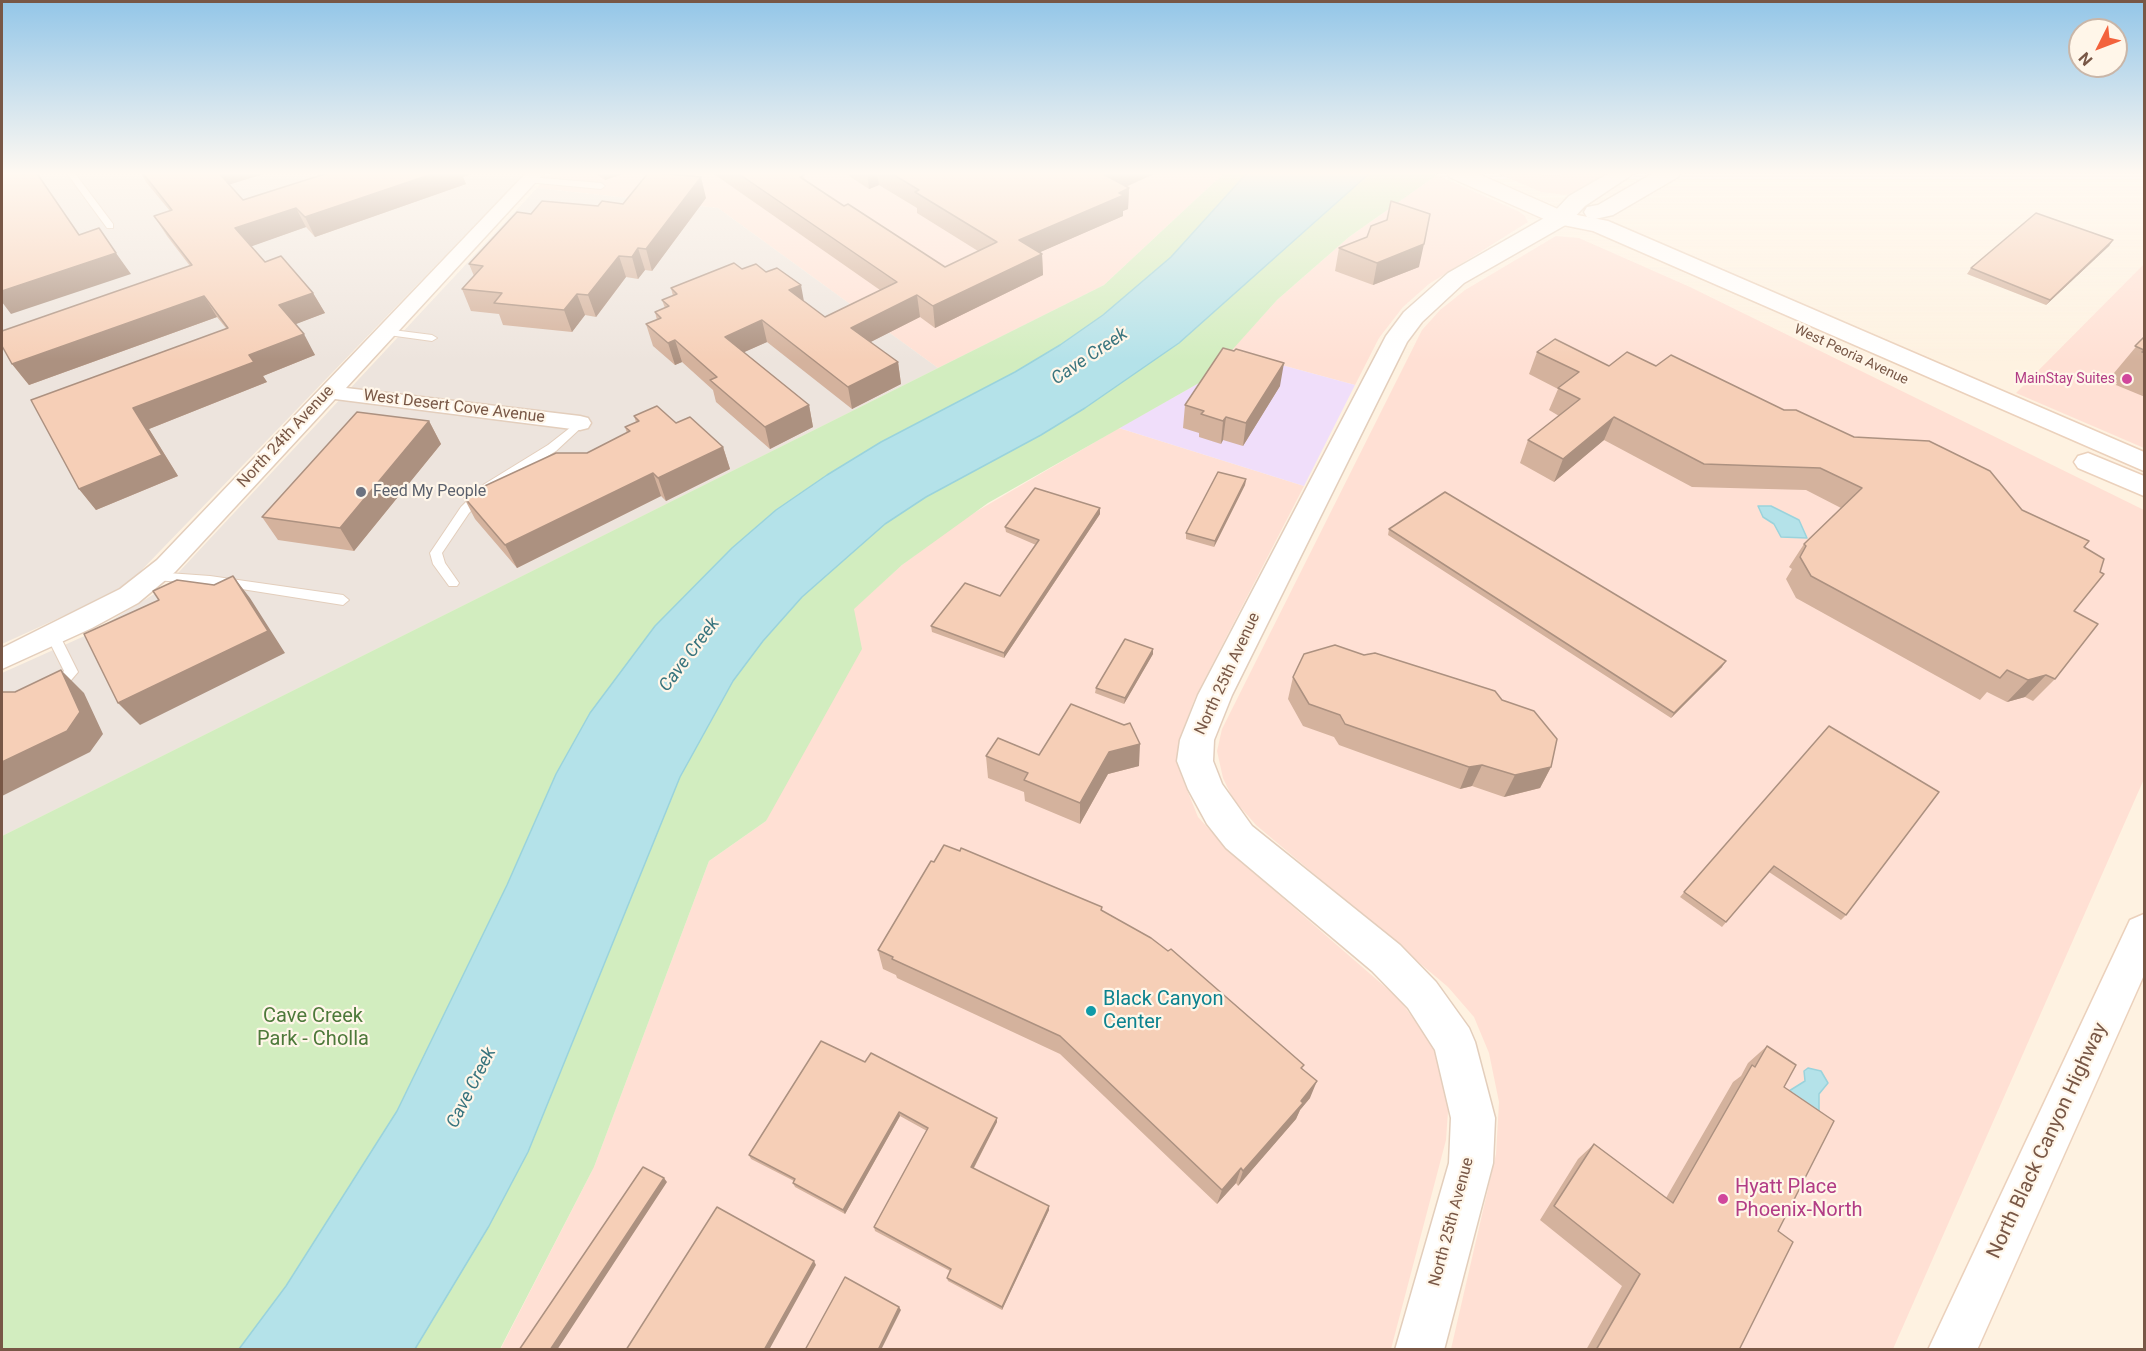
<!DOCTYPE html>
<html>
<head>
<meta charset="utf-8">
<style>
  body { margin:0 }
  #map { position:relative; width:2146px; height:1351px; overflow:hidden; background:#fef2e1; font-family:Roboto,sans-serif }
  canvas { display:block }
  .frame { position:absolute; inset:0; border:3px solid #785746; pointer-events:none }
  .north { position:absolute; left:2068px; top:18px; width:60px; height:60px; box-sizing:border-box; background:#fff6e9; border:2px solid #c9b6a8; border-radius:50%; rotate:228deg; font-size:16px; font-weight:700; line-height:24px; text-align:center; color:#785746 }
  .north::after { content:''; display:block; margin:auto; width:21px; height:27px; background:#f3623c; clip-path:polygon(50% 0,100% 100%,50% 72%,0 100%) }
</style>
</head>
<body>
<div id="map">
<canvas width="2146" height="1351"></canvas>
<div class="frame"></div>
<div class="north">N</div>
</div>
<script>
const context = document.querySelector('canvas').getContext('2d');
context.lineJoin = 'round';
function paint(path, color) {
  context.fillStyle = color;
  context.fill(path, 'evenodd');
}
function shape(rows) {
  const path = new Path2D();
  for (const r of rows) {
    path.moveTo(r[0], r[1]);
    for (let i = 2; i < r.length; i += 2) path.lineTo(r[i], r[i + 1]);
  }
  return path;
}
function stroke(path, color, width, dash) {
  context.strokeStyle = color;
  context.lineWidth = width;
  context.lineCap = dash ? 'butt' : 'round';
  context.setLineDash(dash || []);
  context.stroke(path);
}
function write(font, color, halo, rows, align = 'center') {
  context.font = font + ' Roboto,sans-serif';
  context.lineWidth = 4.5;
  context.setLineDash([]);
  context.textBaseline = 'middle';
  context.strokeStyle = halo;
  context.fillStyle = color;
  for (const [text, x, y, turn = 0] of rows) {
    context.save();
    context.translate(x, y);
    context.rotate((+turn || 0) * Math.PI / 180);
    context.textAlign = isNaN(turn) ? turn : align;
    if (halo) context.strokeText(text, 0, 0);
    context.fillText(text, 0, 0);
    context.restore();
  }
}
paint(shape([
  [553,172,1225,172,1104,285,938,368,718,208,537,188],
  [1494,172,1611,172,1575,193,1564,195,1541,192],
  [1437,175,1518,211,1524,215,1528,222,1429,284,1403,307,1379,338,1355,385,1230,351,1277,300,1349,237],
  [1556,236,1579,238,1690,287,2144,510,2144,779,1893,1349,1451,1349,1496,1154,1499,1102,1489,1053,1474,1017,1448,987,1256,825,1233,799,1223,778,1217,751,1222,729,1422,330,1440,310,1465,290],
  [2144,264,2144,448,2016,393],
  [1119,428,1304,486,1195,698,1182,733,1181,775,1198,817,1231,853,1399,999,1435,1048,1449,1097,1446,1140,1391,1349,500,1350,594,1167,709,861,766,821,853,609,902,565,955,524]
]), '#ffe0d4');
paint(shape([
  [2,172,526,172,133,579,107,596,2,644],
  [537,188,718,208,938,368,2,836,2,673,89,634,164,588]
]), '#ede4dd');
paint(shape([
  [1230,351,1355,385,1304,486,1119,428,1206,379]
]), '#f0defa');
paint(shape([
  [1225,172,1430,172,1437,175,1349,237,1277,300,1206,379,988,503,902,565,854,609,862,649,766,821,709,861,594,1167,500,1349,2,1350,2,836,1104,285]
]), '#d2edbf');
const water = shape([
  [1248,172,1371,172,1179,343,1085,408,1041,435,926,497,885,524,802,597,763,641,733,681,680,777,528,1152,489,1226,415,1349,239,1349,286,1286,397,1111,507,885,556,774,590,713,655,626,732,548,776,510,827,475,881,442,1015,372,1060,345,1103,315,1171,257,1248,172],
  [1758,506,1771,506,1799,520,1807,538,1781,537,1774,524,1763,517,1758,506],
  [1808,1068,1821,1071,1828,1083,1819,1094,1819,1112,1789,1091,1805,1081,1804,1071,1808,1068]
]);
paint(water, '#b4e2e9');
stroke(water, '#9ad3dc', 1.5);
const service = shape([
  [66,172,74,172,113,224,113,228,107,228,66,172],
  [1539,172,1564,172,1560,175,1543,175,1539,172],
  [530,177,601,183,605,186,601,189,527,182,526,180,530,177],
  [385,329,432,335,437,338,432,341,381,334,381,330,385,329],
  [580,420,584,421,584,425,556,451,491,491,469,513,442,553,445,563,459,583,457,586,449,586,433,564,430,553,461,507,483,485,548,445,580,420],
  [154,572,210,576,343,595,349,600,343,605,210,584,154,580,148,576,154,572],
  [53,630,58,632,78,672,61,692,56,693,51,692,49,688,64,671,46,635,53,630]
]);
const minor = shape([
  [527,172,545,172,346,388,580,416,588,418,591,423,588,428,580,430,335,399,175,572,138,603,92,628,2,669,2,648,120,589,157,560,527,172]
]);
const tertiary = shape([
  [1611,172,1636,172,1585,206,1569,223,1464,283,1422,322,1407,342,1232,695,1214,740,1213,761,1222,784,1252,826,1400,945,1436,982,1469,1028,1475,1042,1495,1118,1493,1163,1444,1350,1395,1350,1449,1163,1451,1118,1435,1050,1408,1008,1372,971,1226,848,1207,824,1188,789,1177,761,1180,740,1198,695,1386,336,1404,312,1448,273,1553,213,1569,196,1611,172],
  [1655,172,1681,172,1678,177,1613,215,1595,219,1587,217,1584,212,1587,207,1598,205,1655,172]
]);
const secondary = shape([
  [1447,172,1474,172,1567,213,1608,221,2144,452,2144,471,1593,231,1553,223,1449,177,1447,172],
  [2088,453,2144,476,2144,496,2078,468,2074,462,2078,456,2088,453],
  [2144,914,2144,975,1977,1350,1928,1350,2130,920,2144,914]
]);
stroke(service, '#e3cebc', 2);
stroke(minor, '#e3cebc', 3);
stroke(tertiary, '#e3cebc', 3);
stroke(secondary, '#ebd1bc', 3);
paint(service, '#fff');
paint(minor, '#fff');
paint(tertiary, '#fff');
paint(secondary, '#fff');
paint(shape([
  [140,172,270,172,229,184,243,200,463,177,466,184,315,237,306,227,251,246,265,262,313,293,325,313,295,324,315,355,263,376,267,382,149,429,178,476,96,510,79,489,226,328,217,317,29,385,12,364,190,266,167,236,154,216,170,211,146,182],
  [593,172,628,172,605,180],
  [711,172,800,172,806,180,844,206,945,267,978,251,917,213,917,208,879,185,869,189,849,176,848,172,1158,172,1126,187,1129,188,1128,209,1123,211,1123,216,1040,252,1042,254,1043,275,935,328,920,317,870,342,898,362,901,384,852,409,767,342,744,352,809,405,813,427,770,449,716,402,713,390,682,362,675,365,653,346,646,324,657,320,655,312,665,308,662,300,673,296,671,288,742,269,804,301,825,317,880,290],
  [706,198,652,271,645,270,638,279,626,277,596,317,585,315,572,332,503,325,499,314,471,311,462,289,474,276,469,264,531,214,623,204],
  [1367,237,1419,267,1373,285,1335,271,1339,248],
  [2113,240,2109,246,2046,305,1967,274,1971,268],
  [2145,336,2145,397,2116,385,2117,383,2109,379],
  [1537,352,1609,366,1656,366,1784,410,1854,437,2022,510,2084,547,2074,611,2055,679,2033,701,2025,697,2007,702,1987,692,1980,700,1796,598,1786,579,1792,569,1789,567,1804,544,1841,508,1806,490,1692,487,1604,440,1554,482,1520,463,1528,440,1559,416,1549,410,1558,389,1529,374],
  [1280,386,1243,446,1223,440,1221,444,1199,437,1199,433,1183,428,1185,405],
  [634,416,676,423,723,447,730,469,666,501,661,496,517,568,475,519,463,496,587,453,627,433,625,427,636,422],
  [429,421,441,444,354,551,278,540,262,517],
  [1246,479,1245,485,1214,547,1186,539,1186,533],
  [1100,514,1004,658,932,632,931,626,1000,596,1036,545,1006,532,1005,527],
  [1389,529,1722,667,1671,718,1388,535],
  [1153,649,1153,654,1124,704,1095,693,1096,688],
  [1293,677,1551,767,1540,788,1504,797,1472,786,1460,789,1339,745,1334,737,1303,726,1288,699],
  [1829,726,1846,915,1841,920,1769,872,1722,927,1680,897],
  [1039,755,1139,766,1108,774,1080,824,1025,801,1024,792,988,778,986,756],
  [1102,907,1102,911,1302,1069,1310,1098,1300,1110,1296,1119,1238,1186,1236,1183,1217,1204,1060,1054,897,978,896,975,883,969,878,950],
  [1767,1046,1784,1087,1778,1231,1739,1350,1586,1350,1622,1286,1540,1220,1578,1159,1594,1144,1666,1198,1733,1082,1741,1076,1748,1063],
  [865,1062,997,1122,974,1168,1049,1210,1002,1310,948,1281,947,1278,950,1271,875,1231,874,1227,927,1131,900,1116,845,1214,795,1187,793,1183,794,1181,751,1159,749,1155]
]), '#d4b29d');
paint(shape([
  [216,172,270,172,225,186],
  [438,172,478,172,463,177,466,184,315,237,305,217],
  [602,172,628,172,605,180],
  [867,172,877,172,879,185,869,189],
  [1114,172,1158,172,1105,196,1105,175],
  [701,177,706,198,652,271,646,249],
  [1129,188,1128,209,1123,211,1123,216,1020,261,1019,240],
  [296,208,306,227,247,248,235,228],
  [2113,240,2109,246,2046,305,2050,300],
  [1424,244,1419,267,1373,285,1377,263],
  [638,248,645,270,638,279,632,257],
  [116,253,131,274,11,314,2,302,2,291],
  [1042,254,1043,275,935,328,933,306],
  [619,256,626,277,596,317,588,295],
  [801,285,805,307,789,290],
  [313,293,325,313,291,326,279,305],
  [577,294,585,315,572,332,564,310],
  [917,295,920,317,855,350,851,328],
  [204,296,217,317,29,385,12,364],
  [762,320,767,342,731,358,725,337],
  [304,334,315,355,263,376,267,382,149,429,178,476,96,510,79,489,133,408,249,355],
  [675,340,682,362,675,365,668,343],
  [898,362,901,384,852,409,848,387],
  [1284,363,1280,386,1243,446,1246,423],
  [809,405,813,427,770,449,765,427],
  [1226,417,1223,440,1221,444,1223,421],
  [1614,417,1604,440,1554,482,1563,459],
  [429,421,441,444,354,551,340,528],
  [723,447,730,469,666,501,658,478],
  [653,473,661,496,517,568,505,545],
  [1246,479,1245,485,1214,547,1215,541],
  [1100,508,1100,514,1004,658,1004,653],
  [233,576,250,598,285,653,140,725,118,703],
  [1153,649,1153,654,1124,704,1125,698],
  [1726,661,1722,667,1671,718,1674,713],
  [61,670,84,693,103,734,90,752,2,796,2,762],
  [2046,675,2025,697,2007,702,2028,680],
  [1140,744,1139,766,1108,774,1080,824,1080,803,1109,752],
  [1482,765,1472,786,1460,789,1469,767],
  [1551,767,1540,788,1504,797,1515,775],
  [1317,1081,1310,1098,1300,1110,1296,1119,1238,1186,1243,1171],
  [899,1112,900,1116,845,1214,843,1210],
  [997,1118,997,1122,972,1171,971,1167],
  [1241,1168,1236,1183,1217,1204,1222,1190],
  [664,1178,667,1182,557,1350,550,1350],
  [1049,1206,1049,1210,1002,1310,1002,1307],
  [814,1261,816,1265,769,1350,764,1350],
  [899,1307,901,1310,881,1350,878,1350]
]), '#ac9180');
const building = shape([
  [2,172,21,172,23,174,31,172,36,172,79,235,99,228,116,253,2,291,2,172],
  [142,172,218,172,243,200,331,172,438,172,305,217,296,208,235,228,265,262,281,256,313,293,279,305,304,334,249,355,254,362,133,408,162,455,79,489,31,400,228,328,204,296,12,364,2,346,2,331,192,265,154,216,172,210,142,172],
  [649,172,701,177,646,249,638,248,632,257,619,256,588,295,577,294,564,310,494,303,502,293,462,289,483,266,469,264,517,212,531,214,542,201,598,206,602,201,623,204,649,172],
  [736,172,800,172,804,175,800,177,844,206,848,204,945,267,997,242,915,192,919,190,889,172,1114,172,1105,175,1129,188,1119,193,1124,195,1019,240,1042,254,933,306,917,295,851,328,898,362,848,387,762,320,725,337,809,405,765,427,710,380,717,377,675,340,668,343,646,324,661,318,655,312,669,306,662,300,677,294,671,288,734,263,742,269,756,264,766,272,777,268,801,285,789,290,825,317,897,282,736,172],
  [1391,201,1430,214,1424,244,1377,263,1339,248,1367,237,1371,226,1387,220,1391,201],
  [2036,213,2113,240,2050,300,1971,268,2036,213],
  [2145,336,2145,353,2142,352,2144,350,2135,346,2145,336],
  [1555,339,1609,366,1627,352,1656,366,1671,355,1784,410,1796,410,1854,437,1929,441,1990,471,2022,510,2089,541,2084,547,2104,559,2100,572,2104,574,2074,611,2098,624,2055,679,2046,675,2028,680,2007,670,2000,678,1811,576,1800,557,1806,546,1804,544,1862,488,1820,468,1704,464,1614,417,1563,459,1528,440,1580,399,1558,388,1579,372,1537,352,1555,339],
  [1223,348,1234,351,1236,349,1284,363,1246,423,1226,417,1223,421,1201,414,1204,411,1185,405,1223,348],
  [657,406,676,423,690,417,723,447,658,478,653,473,505,545,463,496,556,453,587,453,630,431,625,427,639,421,634,416,657,406],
  [357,412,429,421,340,528,262,517,357,412],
  [1218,472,1246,479,1215,541,1186,533,1218,472],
  [1035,488,1100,508,1004,653,931,626,965,583,1000,596,1039,540,1005,527,1035,488],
  [1445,492,1726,661,1674,713,1389,529,1445,492],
  [233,576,268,631,118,703,84,634,159,600,153,591,177,580,214,585,233,576],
  [1125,639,1153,649,1125,698,1096,688,1125,639],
  [1335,645,1364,655,1375,653,1495,691,1502,700,1534,711,1557,739,1551,767,1515,775,1482,765,1469,767,1345,724,1340,715,1309,704,1293,677,1304,654,1335,645],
  [61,670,80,712,67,731,2,762,2,692,15,692,61,670],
  [1071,704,1124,725,1130,723,1140,744,1109,752,1080,803,1024,780,1028,773,986,756,998,738,1039,755,1071,704],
  [1829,726,1939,792,1846,915,1774,866,1726,922,1684,892,1829,726],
  [944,845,960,851,961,848,1102,907,1101,910,1151,938,1168,951,1171,949,1304,1065,1301,1068,1317,1081,1301,1101,1303,1103,1243,1171,1241,1168,1222,1190,1060,1036,892,959,893,957,878,950,931,861,934,862,944,845],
  [821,1041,865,1062,871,1053,997,1118,971,1167,1049,1206,1002,1307,947,1278,951,1269,874,1227,928,1128,899,1112,843,1210,793,1183,795,1179,749,1155,821,1041],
  [1767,1046,1796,1065,1784,1087,1834,1121,1778,1231,1793,1242,1739,1350,1596,1350,1640,1274,1554,1206,1594,1144,1673,1203,1752,1065,1755,1067,1767,1046],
  [643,1167,664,1178,550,1350,519,1350,643,1167],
  [717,1207,814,1261,764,1350,626,1350,717,1207],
  [845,1277,899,1307,878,1350,805,1350,845,1277]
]);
paint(building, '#f6cfb7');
stroke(building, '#ac9180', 1.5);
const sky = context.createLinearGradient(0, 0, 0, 361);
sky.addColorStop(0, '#93c6e8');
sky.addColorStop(0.48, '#fff9f2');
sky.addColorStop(1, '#fff9f200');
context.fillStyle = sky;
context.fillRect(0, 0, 2146, 361);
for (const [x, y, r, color] of [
  [2127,379,6,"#d1479c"],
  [361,492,6,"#6b7280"],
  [1091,1011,6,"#0f9aa8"],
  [1723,1199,6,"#d1479c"]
]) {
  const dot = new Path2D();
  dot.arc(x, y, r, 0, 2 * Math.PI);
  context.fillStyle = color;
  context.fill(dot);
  stroke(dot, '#fff6e9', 2);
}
write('14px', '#785746', '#fff6e9', [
  ["West Peoria Avenue",1851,355,25]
]);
write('14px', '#b23c85', '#fff6e9', [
  ["MainStay Suites",2115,379]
], 'right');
write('16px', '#785746', '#fff6e9', [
  ["West Desert Cove Avenue",454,407,7],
  ["North 24th Avenue",286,437,-47],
  ["North 25th Avenue",1228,674,-65],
  ["North 25th Avenue",1452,1222,-75]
]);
write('16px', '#5b616d', '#fff6e9', [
  ["Feed My People",373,492]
], 'left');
write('italic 18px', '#38747e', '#fff6e9', [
  ["Cave Creek",1090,357,-34],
  ["Cave Creek",690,655,-53],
  ["Cave Creek",472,1088,-63]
]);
write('20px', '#0d838f', '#fff6e9', [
  ["Black Canyon",1103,1000],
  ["Center",1103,1023]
], 'left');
write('20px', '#4d793a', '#fff6e9', [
  ["Cave Creek",313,1017],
  ["Park - Cholla",313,1040]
]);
write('20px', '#785746', '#fff6e9', [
  ["North Black Canyon Highway",2048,1141,-65]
]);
write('20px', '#b23c85', '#fff6e9', [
  ["Hyatt Place",1735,1188],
  ["Phoenix-North",1735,1211]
], 'left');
</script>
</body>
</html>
